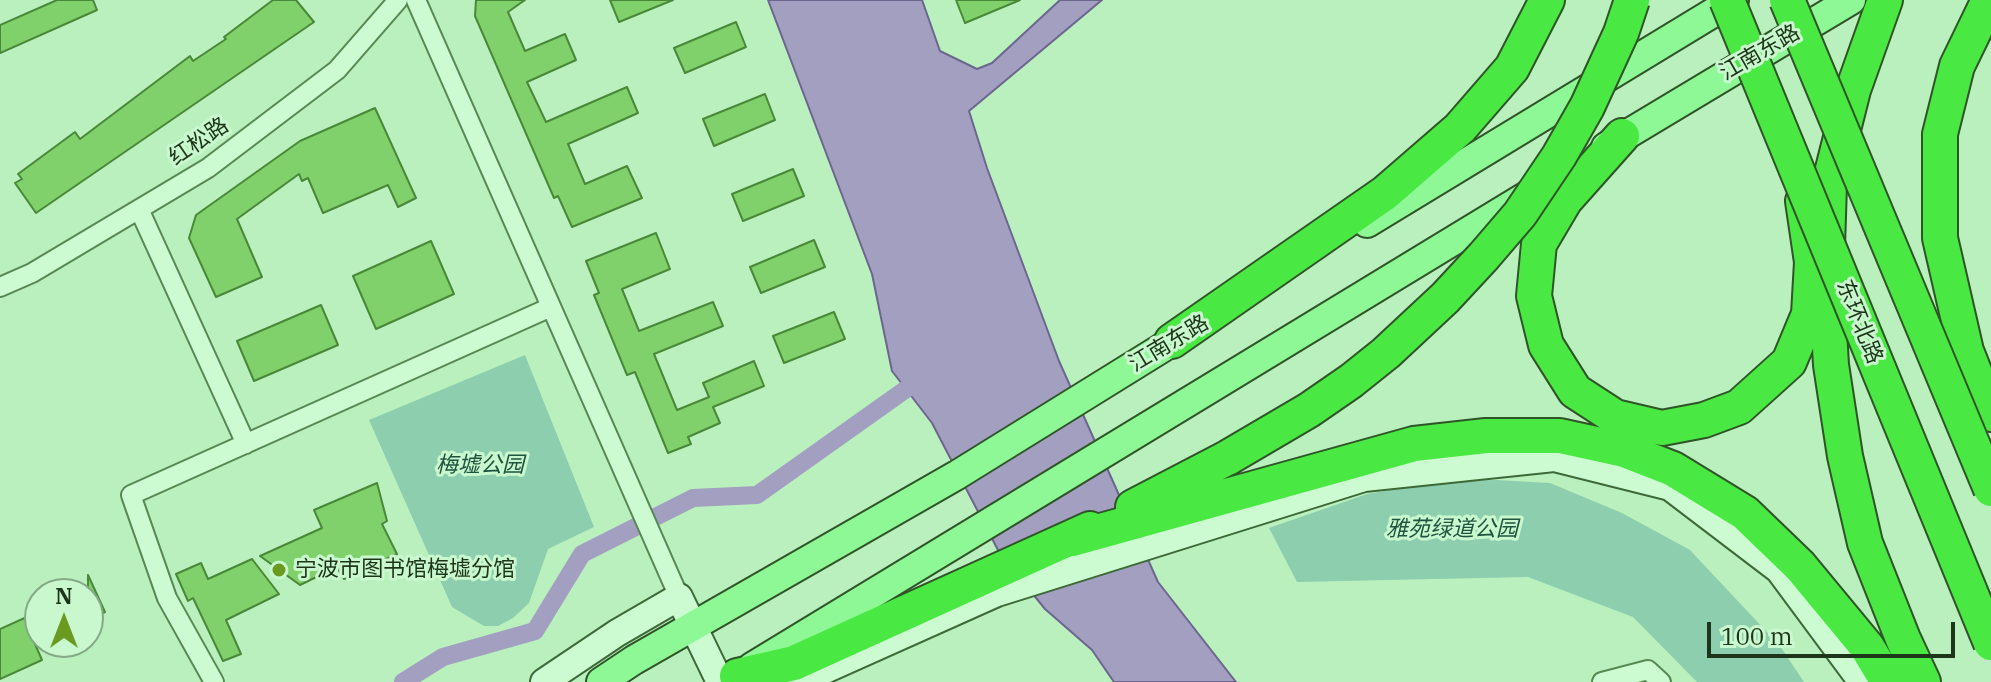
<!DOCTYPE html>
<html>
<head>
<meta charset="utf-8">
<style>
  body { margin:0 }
  #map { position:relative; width:1991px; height:682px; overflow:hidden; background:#baf0be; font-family:"IBM Plex Serif",serif }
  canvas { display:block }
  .north { position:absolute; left:24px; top:578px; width:80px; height:80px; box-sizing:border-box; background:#c9f7ce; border:2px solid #84a986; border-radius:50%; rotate:0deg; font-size:22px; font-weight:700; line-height:32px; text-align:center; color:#1d3519 }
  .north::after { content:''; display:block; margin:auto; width:28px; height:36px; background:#6b9a20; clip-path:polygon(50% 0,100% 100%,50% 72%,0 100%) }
  .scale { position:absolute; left:1707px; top:622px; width:248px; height:36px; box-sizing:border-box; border:4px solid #1d3519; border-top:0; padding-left:10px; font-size:24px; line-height:28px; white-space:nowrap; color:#1d3519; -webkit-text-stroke:6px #c9f7ce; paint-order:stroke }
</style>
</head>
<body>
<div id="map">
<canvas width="1991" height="682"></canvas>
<div class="north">N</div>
<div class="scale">100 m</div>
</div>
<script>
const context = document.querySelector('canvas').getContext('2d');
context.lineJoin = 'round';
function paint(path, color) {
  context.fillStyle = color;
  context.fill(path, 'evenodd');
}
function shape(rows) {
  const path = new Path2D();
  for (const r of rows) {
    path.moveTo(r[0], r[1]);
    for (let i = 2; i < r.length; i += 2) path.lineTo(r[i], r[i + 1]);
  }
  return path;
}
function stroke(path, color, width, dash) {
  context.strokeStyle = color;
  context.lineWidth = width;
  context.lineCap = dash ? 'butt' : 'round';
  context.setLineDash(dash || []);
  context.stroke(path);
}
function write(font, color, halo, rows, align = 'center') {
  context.font = font + ' "IBM Plex Serif","Noto Sans SC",serif';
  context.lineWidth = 6;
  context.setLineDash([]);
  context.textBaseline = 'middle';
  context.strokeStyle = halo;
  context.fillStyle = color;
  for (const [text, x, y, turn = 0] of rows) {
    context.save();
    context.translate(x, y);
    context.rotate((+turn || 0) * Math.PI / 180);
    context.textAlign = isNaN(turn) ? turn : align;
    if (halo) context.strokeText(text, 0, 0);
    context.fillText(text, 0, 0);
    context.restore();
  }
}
paint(shape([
  [525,355,594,527,548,549,529,603,513,618,498,626,484,626,452,607,369,420],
  [1496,480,1550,483,1622,513,1690,550,1780,646,1804,682,1697,682,1633,617,1528,577,1297,582,1269,528,1367,494,1442,481]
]), '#8dceae');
const water = shape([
  [768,0,922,0,940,51,977,69,992,63,1060,0,1102,0,969,111,987,168,1059,361,1158,582,1236,682,1114,682,1092,650,1045,609,999,552,932,423,892,371,872,274,768,0]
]);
paint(water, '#a29fc0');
stroke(water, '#6c668e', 2);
stroke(shape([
  [403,682,443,657,535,631,582,554,693,498,757,495,926,375]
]), '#a29fc0', 18);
const building = shape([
  [57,0,93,0,97,10,0,53,0,25,57,0],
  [273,0,296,0,314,22,36,213,15,183,22,179,18,174,75,132,80,139,190,56,193,61,226,39,224,37,273,0],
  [476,0,525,0,508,12,525,51,565,34,576,60,527,82,546,122,627,87,638,113,568,144,585,184,627,166,642,198,572,227,558,196,554,198,475,16,476,0],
  [610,0,673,0,619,22,610,0],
  [956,0,1020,0,965,23,956,0],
  [736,22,746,47,685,73,674,48,736,22],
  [765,94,775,120,714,146,703,119,765,94],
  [375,108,416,198,398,207,388,185,323,213,308,178,302,181,299,174,237,219,262,277,216,297,189,238,196,215,300,141,375,108],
  [793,169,804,196,743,221,732,194,793,169],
  [656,233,670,269,622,289,639,331,713,302,723,326,654,354,677,410,709,397,703,383,754,361,764,386,713,407,720,423,688,437,691,444,668,453,635,372,627,375,594,295,599,293,586,261,656,233],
  [814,240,825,267,761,293,750,267,814,240],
  [431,241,454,294,376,329,353,276,431,241],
  [321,305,338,345,254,381,237,341,321,305],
  [834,312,845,339,784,363,773,336,834,312],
  [377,483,387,521,382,524,397,554,344,579,337,567,300,585,260,556,322,528,314,510,377,483],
  [252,559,279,594,226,620,241,654,223,661,193,598,188,601,176,574,201,563,208,579,252,559],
  [88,575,105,612,88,620,88,575],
  [40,611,40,642,35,644,42,660,0,679,0,629,40,611]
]);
paint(building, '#80d16c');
stroke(building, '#498838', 2);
const street = shape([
  [416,0,679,597],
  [139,209,246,444],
  [0,287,32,273,208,168,337,70,398,0],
  [214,682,167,598,131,495,551,307],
  [1602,682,1648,670,1661,682]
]);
const secondary = shape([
  [544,682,617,633,679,597,720,682],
  [798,682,997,593,1364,478,1554,458,1670,487,1779,570,1862,682]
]);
const primary = shape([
  [1606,147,1851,0],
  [1367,223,1734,0],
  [752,667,1530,194],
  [601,682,634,660,957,475,1191,330]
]);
const highway = shape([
  [1885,0,1853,90,1829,185,1826,278,1831,365,1845,456,1865,543,1903,639,1923,682],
  [1989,0,1957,66,1940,134,1940,238,1966,351,1991,414],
  [1622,136,1565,200,1539,244,1534,296,1546,345,1575,391,1615,417,1662,428,1704,420,1739,407,1789,362,1809,314,1812,262,1803,201],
  [1172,341,1385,193,1460,128,1512,68,1547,0],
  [1133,507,1229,457],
  [1072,539,1414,444,1486,436,1560,436,1624,450,1673,469,1745,513,1800,566,1867,647,1888,682],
  [737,676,794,663,1090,529]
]);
stroke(street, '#578853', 22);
stroke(secondary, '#3c6937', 30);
stroke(primary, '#2f5428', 32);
stroke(highway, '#2f5428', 38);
stroke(street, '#cdfbd1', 18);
stroke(secondary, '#cdfbd1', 26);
stroke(primary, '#8df895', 28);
stroke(highway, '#4ae842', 34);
const highwayBridge = shape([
  [1727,0,1991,643],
  [1787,0,1991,489],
  [1229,457,1309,410,1351,381,1386,353,1445,298,1484,256,1520,214,1559,156,1587,107,1621,33,1632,0]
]);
stroke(highwayBridge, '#2f5428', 38, []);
stroke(highwayBridge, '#4ae842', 34);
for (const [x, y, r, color] of [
  [279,570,8,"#6b9a20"]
]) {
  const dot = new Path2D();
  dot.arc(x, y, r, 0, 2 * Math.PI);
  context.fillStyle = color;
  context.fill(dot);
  stroke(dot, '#c9f7ce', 3);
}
write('22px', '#1d3519', '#c9f7ce', [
  ["江南东路",1760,53,-30],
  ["红松路",199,142,-34],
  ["东环北路",1859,322,68],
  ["江南东路",1169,344,-31]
]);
write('italic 22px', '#1f5340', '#c9f7ce', [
  ["梅墟公园",480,466],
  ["雅苑绿道公园",1452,530]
]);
write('22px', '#1d3519', '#c9f7ce', [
  ["宁波市图书馆梅墟分馆",295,570]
], 'left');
</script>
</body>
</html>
